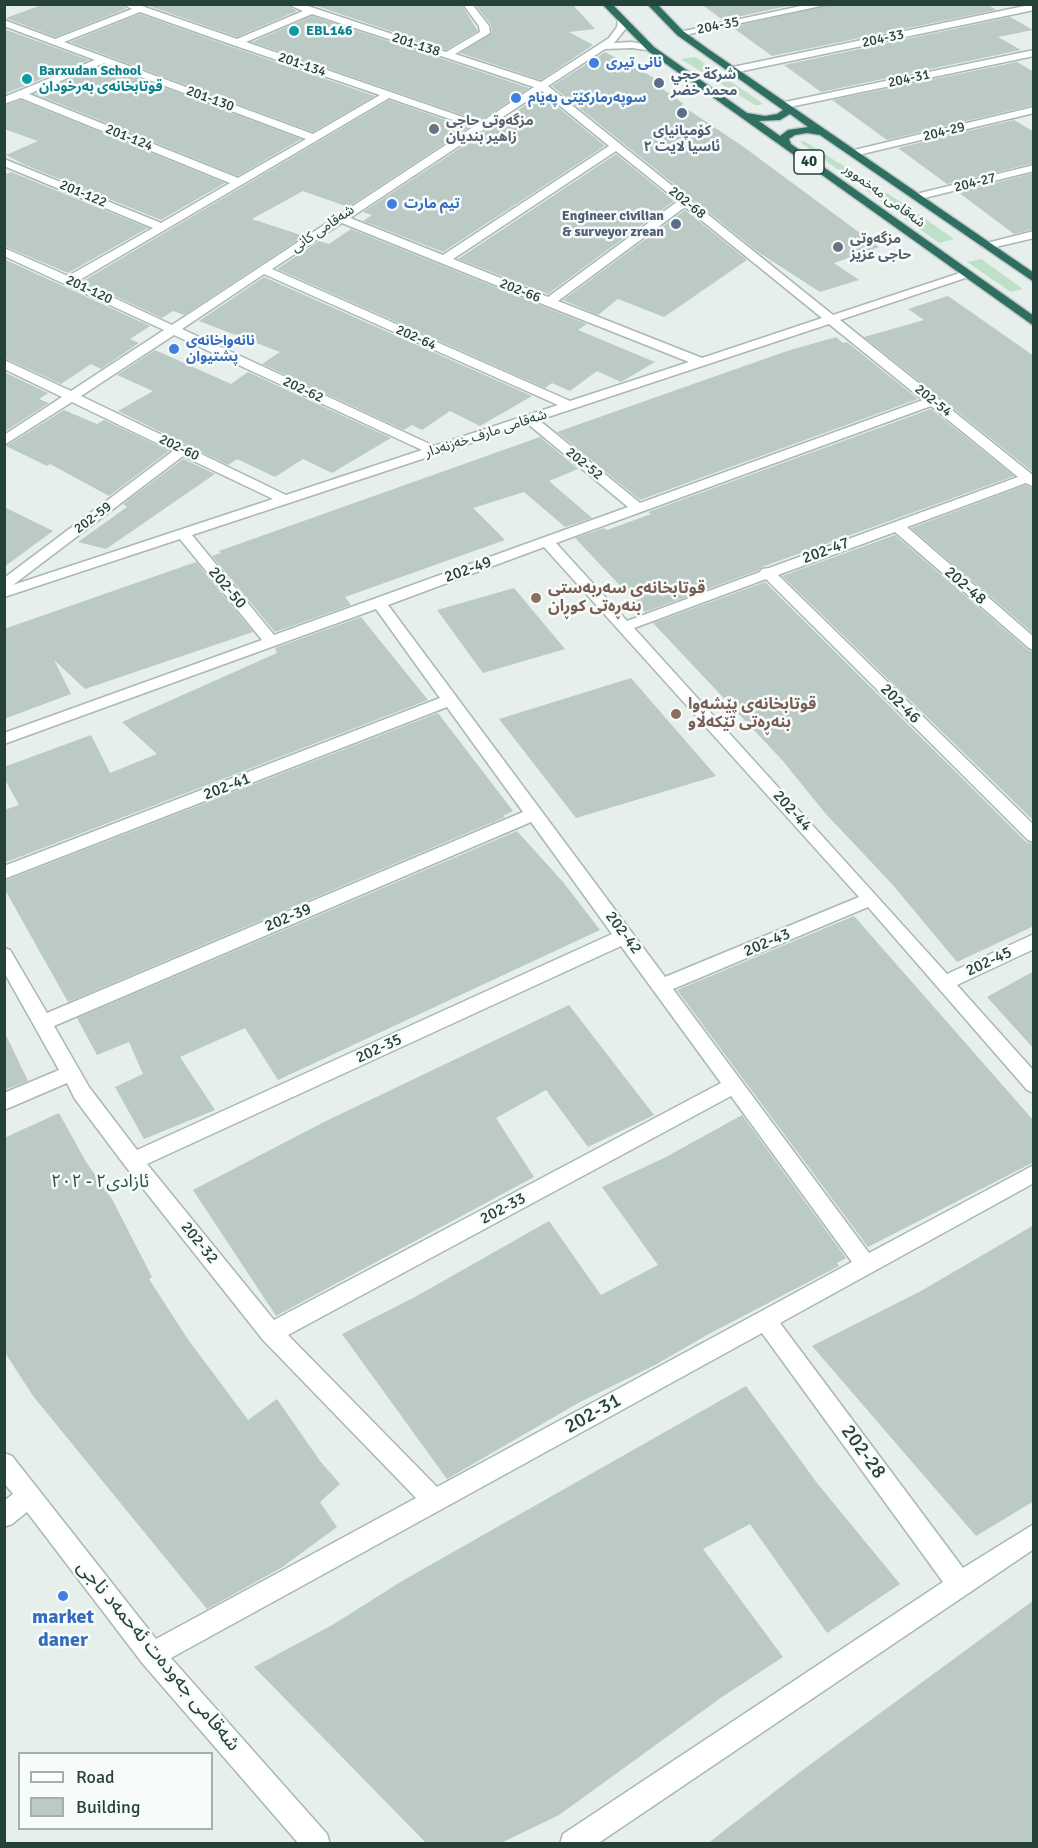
<!DOCTYPE html>
<html>
<head>
<meta charset="utf-8">
<style>
  body { margin:0 }
  #map { position:relative; width:1038px; height:1848px; overflow:hidden; background:#e6efeb; font-family:Signika,sans-serif }
  canvas { display:block }
  .frame { position:absolute; inset:0; border:6px solid #24423a; pointer-events:none }
  .legend { position:absolute; left:18px; top:1752px; width:195px; height:78px; box-sizing:border-box; background:#f7fbf9; border:2px solid #a3b1ad; margin:0; padding:8px 10px; list-style:none; font-size:18px; color:#24423a }
  .legend li { display:flex; align-items:center; gap:12px; height:30px }
  .legend b { width:30px; border:2px solid #a3b1ad }
</style>
</head>
<body>
<div id="map">
<canvas width="1038" height="1848"></canvas>
<div class="frame"></div>
<ul class="legend">
<li><b style="height:8px;background:#fff"></b>Road</li>
<li><b style="height:16px;background:#bbcac4"></b>Building</li>
</ul>
</div>
<script>
const context = document.querySelector('canvas').getContext('2d');
context.lineJoin = 'round';
function paint(path, color) {
  context.fillStyle = color;
  context.fill(path, 'evenodd');
}
function shape(rows) {
  const path = new Path2D();
  for (const r of rows) {
    path.moveTo(r[0], r[1]);
    for (let i = 2; i < r.length; i += 2) path.lineTo(r[i], r[i + 1]);
  }
  return path;
}
function stroke(path, color, width, dash) {
  context.strokeStyle = color;
  context.lineWidth = width;
  context.lineCap = dash ? 'butt' : 'round';
  context.setLineDash(dash || []);
  context.stroke(path);
}
function write(font, color, halo, rows, align = 'center') {
  context.font = font + ' Signika,"Noto Sans Arabic",sans-serif';
  context.lineWidth = 5;
  context.setLineDash([]);
  context.textBaseline = 'middle';
  context.strokeStyle = halo;
  context.fillStyle = color;
  for (const [text, x, y, turn = 0] of rows) {
    context.save();
    context.translate(x, y);
    context.rotate((+turn || 0) * Math.PI / 180);
    context.textAlign = isNaN(turn) ? turn : align;
    if (halo) context.strokeText(text, 0, 0);
    context.fillText(text, 0, 0);
    context.restore();
  }
}
paint(shape([
  [695,57,762,103,761,105,755,105,681,59],
  [804,141,904,204,954,239,939,243,800,142],
  [981,259,1023,289,1011,292,967,262]
]), '#bfe0c8');
paint(shape([
  [44,4,120,4,126,9,55,37,6,18],
  [144,4,285,4,297,11,237,37],
  [311,4,461,4,478,31,446,50],
  [475,4,572,4,595,29,569,32,593,45,541,80,460,53,492,33,491,25],
  [701,4,797,4,723,20],
  [832,4,987,4,996,10,772,56,732,27],
  [140,14,232,47,375,96,313,132,70,42],
  [312,16,443,59,529,88,480,121,252,42],
  [1010,17,1033,30,998,37,1021,50,821,92,784,65],
  [4,29,89,60,4,94],
  [605,52,660,81,654,83,684,104,681,105,741,145,879,247,834,263,859,280,820,292,758,252,552,86],
  [1017,62,1034,72,1034,105,887,140,832,100],
  [104,65,301,139,238,176,35,94],
  [542,94,605,146,443,252,363,221,372,215,363,212],
  [21,100,225,183,161,220,25,165,6,155,38,141,4,129,4,106],
  [389,100,468,128,348,207,303,191,252,219,304,236,184,315,173,311,162,318,83,281],
  [1014,120,1034,132,1034,163,947,184,898,148],
  [616,154,674,201,548,294,458,259],
  [11,172,148,228,68,273,4,246,4,175],
  [1034,173,1034,229,1014,234,958,192],
  [685,210,747,260,664,317,618,299,598,315,563,300],
  [351,229,587,324,578,330,655,362,621,382,597,371,570,391,552,383,545,388,277,269,319,241,329,244],
  [4,259,150,326,130,339,139,343,101,369,91,364,61,384,4,358],
  [264,277,532,396,480,426,450,411,422,430,412,425,404,430,262,364,280,352,199,321],
  [948,296,1034,356,1034,473,864,337,924,320,908,309],
  [836,337,843,343,847,342,918,399,640,500,557,432,787,351],
  [155,350,231,384,248,372,391,438,332,473,303,459,275,477,237,459,228,465,118,411,153,391,117,375],
  [4,372,48,393,39,399,49,403,4,432],
  [931,409,1014,476,762,567,759,570,645,612,575,538,604,528,607,530,651,514,648,512],
  [64,410,97,424,104,420,169,451,109,496,50,464,47,466,6,446],
  [540,437,578,469,549,481,592,518,565,527,524,492,473,508,505,540,345,597,351,605,275,632,212,556,221,553,219,551],
  [183,459,215,474,106,549,78,542,127,507,123,504],
  [1026,485,1034,489,1034,634,911,528],
  [4,507,53,531,4,567],
  [895,535,1028,650,1034,652,1034,821,782,576],
  [196,562,253,632,85,689,54,660,71,694,4,719,4,629],
  [765,582,1026,842,1034,844,1034,926,957,962,892,884,825,813,783,761,653,623],
  [514,588,565,649,483,673,437,610],
  [361,617,428,700,4,863,4,810,19,805,4,778,4,767,91,735,110,773,157,754,122,722,277,653,275,648],
  [631,678,716,776,576,818,499,719],
  [438,713,513,811,503,816,505,817,68,1002,4,888,4,881],
  [517,831,563,882,600,930,278,1080,245,1028,227,1036,180,1057,215,1110,144,1139,115,1087,143,1074,129,1042,97,1055,77,1018],
  [854,916,1034,1121,1034,1162,868,1247,677,990],
  [1034,971,1034,1049,987,997],
  [569,1005,654,1115,588,1147,546,1090,496,1118,534,1177,276,1316,193,1190,326,1121],
  [4,1031,28,1081,4,1090],
  [59,1113,86,1162,112,1199,152,1277,149,1279,187,1338,248,1420,277,1399,320,1461,340,1484,320,1502,337,1527,281,1568,207,1609,33,1396,4,1351,4,1138],
  [742,1115,846,1258,837,1263,839,1266,707,1335,655,1365,580,1402,447,1479,342,1334,415,1297,549,1221,601,1295,658,1265,602,1187,666,1157],
  [1034,1225,1034,1501,976,1536,812,1346,921,1291],
  [746,1386,817,1483,900,1584,827,1633,750,1524,703,1549,783,1657,722,1697,559,1815,499,1844,427,1844,254,1667,334,1624,402,1581],
  [1034,1600,1034,1844,707,1844,800,1772]
]), '#bbcac4');
const minor = shape([
  [122,4,136,4,237,39,303,11,287,4,302,4,446,52,480,32,479,26,463,4,472,4,489,26,490,33,455,54,541,82,609,38,617,27,618,18,624,18,627,27,614,43,632,42,654,47,654,51,632,48,605,49,548,86,833,315,963,272,971,272,971,276,840,320,1034,476,1034,487,1026,483,907,527,1034,637,1034,650,1029,648,895,532,778,575,1034,825,1034,842,1028,840,766,579,634,628,947,974,1034,934,1034,949,957,985,1034,1071,1034,1093,1027,1090,868,907,673,989,869,1253,1034,1165,1034,1183,780,1323,963,1568,1034,1524,1034,1549,597,1844,560,1844,563,1834,943,1582,762,1333,171,1658,327,1834,330,1844,299,1844,143,1664,27,1512,12,1524,4,1527,4,1501,13,1494,4,1483,4,1453,12,1456,156,1639,416,1498,263,1340,126,1167,75,1099,67,1083,4,1110,4,1093,59,1070,4,972,4,948,10,950,47,1013,523,812,447,707,4,879,4,866,440,698,376,609,4,744,4,733,262,640,180,539,4,597,4,578,173,451,72,402,4,445,4,435,62,397,4,369,4,360,71,391,164,330,4,256,4,248,68,276,153,228,4,166,4,159,161,223,230,183,21,98,4,104,4,97,95,60,4,26,4,20,55,39,132,9,122,4],
  [140,12,233,45,380,95,313,134,64,42,140,12],
  [312,14,444,57,534,87,480,123,246,42,312,14],
  [104,63,306,139,238,178,29,94,104,63],
  [542,91,609,146,443,255,350,218,542,91],
  [389,98,473,127,172,325,78,281,389,98],
  [616,151,678,201,548,297,453,259,616,151],
  [685,207,822,318,702,358,558,301,685,207],
  [342,223,545,305,689,362,570,401,272,269,342,223],
  [264,274,558,405,434,446,182,329,264,274],
  [829,324,923,400,640,503,539,420,829,324],
  [174,335,422,450,286,495,81,396,174,335],
  [931,406,1018,477,769,568,762,569,760,572,627,621,556,543,931,406],
  [528,424,628,507,274,635,192,535,528,424],
  [183,456,273,499,13,585,183,456],
  [544,547,859,897,665,977,388,605,544,547],
  [531,822,612,934,137,1150,89,1087,54,1026,531,822],
  [621,946,721,1083,274,1320,147,1164,621,946],
  [731,1096,852,1262,437,1487,288,1335,731,1096],
  [810,4,830,4,680,36,675,33,810,4],
  [1034,4,1034,10,733,73,728,70,733,67,1034,4],
  [1034,50,1034,56,785,108,780,105,785,102,1034,50],
  [1034,107,1034,113,854,156,849,153,850,151,1034,107],
  [1034,165,1034,171,916,200,911,197,912,195,1034,165],
  [1034,231,1034,238,987,249,981,246,983,244,1034,231]
]);
const highway = shape([
  [602,4,612,4,654,47,747,113,765,116,777,114,783,110,677,35,647,4,657,4,683,31,708,49,1034,273,1034,282,820,135,807,133,795,135,789,139,791,144,1034,316,1034,326,648,51,602,4],
  [790,114,808,127,788,130,780,136,759,121,780,120,790,114]
]);
stroke(minor, '#a8b8b2', 3);
stroke(highway, '#c2cac8', 3);
paint(minor, '#fff');
paint(highway, '#2f6f62');
for (const [x, y, r, color] of [
  [294,31,6,"#0f9aa8"],
  [594,63,6,"#3f7fe0"],
  [27,79,6,"#0f9aa8"],
  [659,83,6,"#5c6f8a"],
  [516,98,6,"#3f7fe0"],
  [682,113,6,"#5c6f8a"],
  [434,129,6,"#6b7280"],
  [392,204,6,"#3f7fe0"],
  [676,224,6,"#5c6f8a"],
  [838,247,6,"#6b7280"],
  [174,349,6,"#3f7fe0"],
  [536,598,6,"#8d6e63"],
  [676,714,6,"#8d6e63"],
  [63,1596,6,"#3f7fe0"]
]) {
  const dot = new Path2D();
  dot.arc(x, y, r, 0, 2 * Math.PI);
  context.fillStyle = color;
  context.fill(dot);
  stroke(dot, '#f7fbf9', 2);
}
write('14px', '#24423a', '#f7fbf9', [
  ["204-35",718,26,-11],
  ["204-33",883,39,-12],
  ["201-138",416,45,18],
  ["201-134",302,65,19],
  ["204-31",909,79,-12],
  ["201-130",210,99,20],
  ["204-29",944,132,-14],
  ["201-124",129,138,22],
  ["204-27",975,183,-14],
  ["201-122",83,194,23],
  ["شەقامی مەخموور",884,196,36],
  ["202-68",687,203,39],
  ["شەقامی کانی",323,229,-34],
  ["201-120",89,290,25],
  ["202-66",520,291,22],
  ["202-64",416,338,24],
  ["202-62",303,390,25],
  ["202-54",933,401,39],
  ["شەقامی مارف خەزنەدار",486,434,-18],
  ["202-60",179,448,26],
  ["202-52",584,464,39],
  ["202-59",93,518,-37]
]);
write('bold 14px', '#0d838f', '#f7fbf9', [
  ["EBL146",306,31],
  ["Barxudan School",39,71],
  ["قوتابخانەی بەرخودان",39,87]
], 'left');
write('bold 14px', '#366cbe', '#f7fbf9', [
  ["نانی تیری",606,63],
  ["سوپەرماركێتی پەیام",528,98],
  ["تيم مارت",404,204],
  ["نانەواخانەی",186,341],
  ["پشتیوان",186,357]
], 'left');
write('bold 14px', '#4e5e75', '#f7fbf9', [
  ["شركة حجي",671,75],
  ["محمد خضر",671,91],
  ["کۆمپانیای",682,131,"center"],
  ["ئاسیا لایت ٢",682,147,"center"],
  ["Engineer civilian",664,216,"right"],
  ["& surveyor zrean",664,232,"right"]
], 'left');
write('bold 14px', '#5b616d', '#f7fbf9', [
  ["مزگەوتی حاجی",446,121],
  ["زاهیر بندیان",446,137],
  ["مزگەوتی",850,239],
  ["حاجی عزیز",850,255]
], 'left');
for (const [x, y, w] of [
  [809,162,30]
]) {
  const box = new Path2D();
  box.roundRect(x - w / 2, y - 12, w, 24, 4.5);
  context.fillStyle = '#f7fbf9';
  context.fill(box);
  stroke(box, '#24423a', 1.5);
}
write('bold 15px', '#24423a', null, [
  ["40",809,162]
]);
write('16px', '#24423a', '#f7fbf9', [
  ["202-47",826,551,-20],
  ["202-49",468,570,-20],
  ["202-48",965,586,41],
  ["202-50",227,588,50],
  ["202-46",900,704,45],
  ["202-41",227,787,-21],
  ["202-44",792,811,48],
  ["202-39",288,918,-23],
  ["202-42",623,933,53],
  ["202-43",767,943,-23],
  ["202-45",989,962,-25],
  ["202-35",379,1049,-25],
  ["202-33",503,1209,-28],
  ["202-32",199,1243,51]
]);
write('bold 16px', '#785e54', '#f7fbf9', [
  ["قوتابخانەی سەربەستی",548,589],
  ["بنەڕەتی کوڕان",548,607],
  ["قوتابخانەی پێشەوا",688,705],
  ["بنەڕەتی تێکەڵاو",688,723]
], 'left');
write('18px', '#1f5548', '#f7fbf9', [
  ["ئازادی٢ - ٢٠٢",100,1182]
]);
write('20px', '#24423a', '#f7fbf9', [
  ["202-31",593,1414,-29],
  ["202-28",863,1452,54],
  ["شەقامی جەودەت ئەحمەد ناجی",158,1656,50]
]);
write('bold 20px', '#366cbe', '#f7fbf9', [
  ["market",63,1618],
  ["daner",63,1641]
]);
</script>
</body>
</html>
